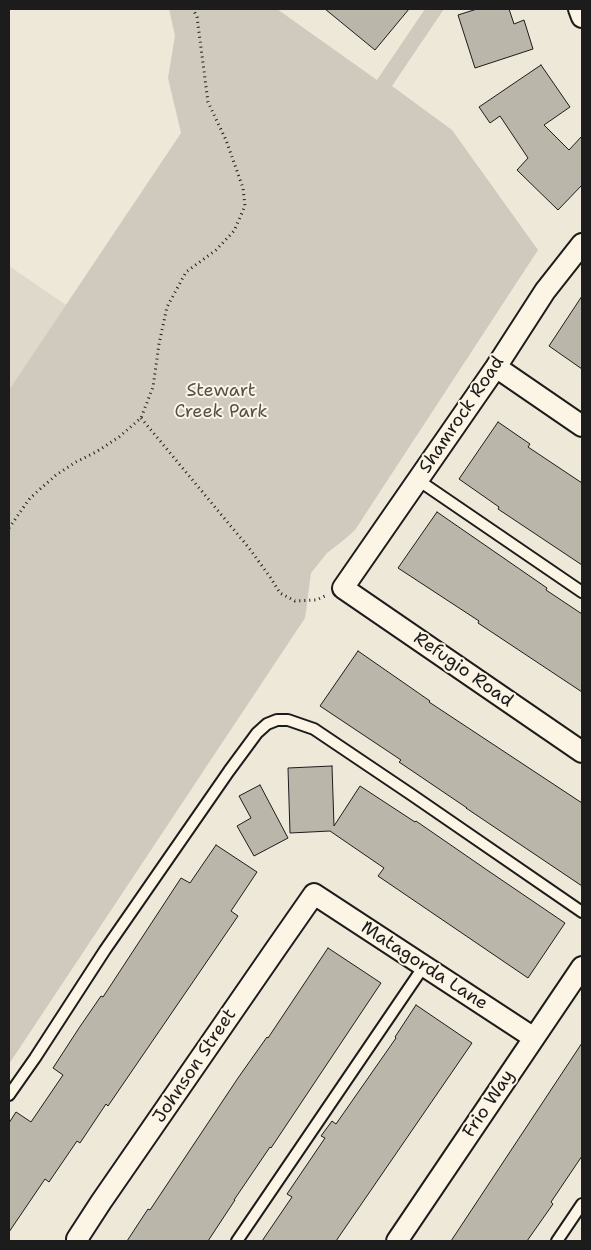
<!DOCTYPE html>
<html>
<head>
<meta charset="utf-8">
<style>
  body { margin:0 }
  #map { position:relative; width:591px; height:1250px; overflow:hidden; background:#eee8d9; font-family:"Shantell Sans",sans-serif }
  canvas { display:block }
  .frame { position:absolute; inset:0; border:10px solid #1c1c1c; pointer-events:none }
</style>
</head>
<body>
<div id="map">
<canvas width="591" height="1250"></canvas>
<div class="frame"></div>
</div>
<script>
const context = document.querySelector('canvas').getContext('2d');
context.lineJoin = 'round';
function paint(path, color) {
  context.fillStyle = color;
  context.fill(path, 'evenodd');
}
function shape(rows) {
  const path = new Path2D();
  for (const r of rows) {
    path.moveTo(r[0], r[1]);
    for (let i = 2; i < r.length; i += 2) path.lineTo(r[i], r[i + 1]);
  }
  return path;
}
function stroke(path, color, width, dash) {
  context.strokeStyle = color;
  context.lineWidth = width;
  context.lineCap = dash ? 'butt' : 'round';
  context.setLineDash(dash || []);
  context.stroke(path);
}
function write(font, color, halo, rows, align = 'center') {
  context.font = font + ' "Shantell Sans",sans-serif';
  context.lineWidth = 4;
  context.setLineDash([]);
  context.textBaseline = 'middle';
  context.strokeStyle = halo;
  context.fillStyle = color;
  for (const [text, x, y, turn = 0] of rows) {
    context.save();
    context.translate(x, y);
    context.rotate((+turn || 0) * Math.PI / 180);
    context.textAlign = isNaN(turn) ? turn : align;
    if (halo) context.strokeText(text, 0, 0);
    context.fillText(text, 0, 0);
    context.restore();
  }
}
paint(shape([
  [9,266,66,305,9,390]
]), '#ded9cb');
paint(shape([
  [169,9,277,9,377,80,425,9,444,9,392,86,452,130,538,250,355,530,345,539,327,553,311,573,305,618,9,1064,9,390,181,133,168,78,175,36]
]), '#cfcabd');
const building = shape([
  [325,9,409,9,375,50,325,9],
  [477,9,509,9,514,24,524,20,533,49,475,68,458,15,477,9],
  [541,65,570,107,544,125,569,150,582,136,582,185,558,210,517,170,528,158,500,116,490,123,479,107,541,65],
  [582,296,582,369,549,346,582,296],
  [498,422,530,444,528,447,582,483,582,565,498,509,499,507,459,479,498,422],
  [437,512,547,588,546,590,582,614,582,692,478,623,479,621,398,568,437,512],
  [358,651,430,701,429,702,582,803,582,886,466,808,467,808,399,762,401,760,320,706,358,651],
  [332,766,334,826,360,786,415,822,416,821,487,870,565,923,528,978,378,876,384,868,330,831,290,833,288,768,332,766],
  [260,785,288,838,254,856,237,826,251,818,239,796,260,785],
  [216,845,257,872,231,911,238,916,108,1106,106,1104,80,1143,77,1141,49,1182,45,1179,9,1232,9,1123,16,1112,31,1122,63,1075,53,1068,79,1028,101,996,103,997,181,878,190,883,216,845],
  [328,948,381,983,271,1148,270,1147,234,1200,235,1200,208,1241,127,1241,148,1209,150,1210,238,1078,267,1037,268,1038,328,948],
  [416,1005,472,1043,336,1241,262,1241,292,1197,287,1194,325,1138,321,1136,332,1121,336,1124,396,1038,395,1037,416,1005],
  [582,1043,582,1156,551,1202,553,1204,527,1241,451,1241,582,1043]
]);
paint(building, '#bab6aa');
stroke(building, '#1c1c1c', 1);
const lane = shape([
  [418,480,582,592],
  [9,1095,35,1058,105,950,229,771,257,733,267,724,277,720,288,720,314,729,412,795,582,912],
  [237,1241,424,966],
  [557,1241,582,1204]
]);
const street = shape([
  [579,9,582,17],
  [582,244,545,291,496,367,343,588,582,752],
  [496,367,582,426],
  [79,1241,77,1239,101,1202,275,950,314,894,534,1038],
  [397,1241,582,967]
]);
stroke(lane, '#1c1c1c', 14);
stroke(street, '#1c1c1c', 24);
stroke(shape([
  [141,418,249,548,270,577,280,593,295,601,316,600,325,596],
  [9,528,30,498,56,475,76,462,96,452,119,437,141,418,153,387,159,344,167,307,186,272,216,250,234,231,245,206,243,188,226,140,208,102,197,17,193,9]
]), '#1c1c1c', 3, [1, 4]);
stroke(lane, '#fcf5e5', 10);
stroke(street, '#fcf5e5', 20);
write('18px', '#52504c', '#fcf5e5', [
  ["Stewart",221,391],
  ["Creek Park",221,412]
]);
write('18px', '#1c1c1c', '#fcf5e5', [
  ["Shamrock Road",462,415,-56],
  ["Refugio Road",463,670,35],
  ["Matagorda Lane",424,966,33],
  ["Johnson Street",195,1066,-56],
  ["Frio Way",489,1104,-56]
]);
</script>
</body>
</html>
